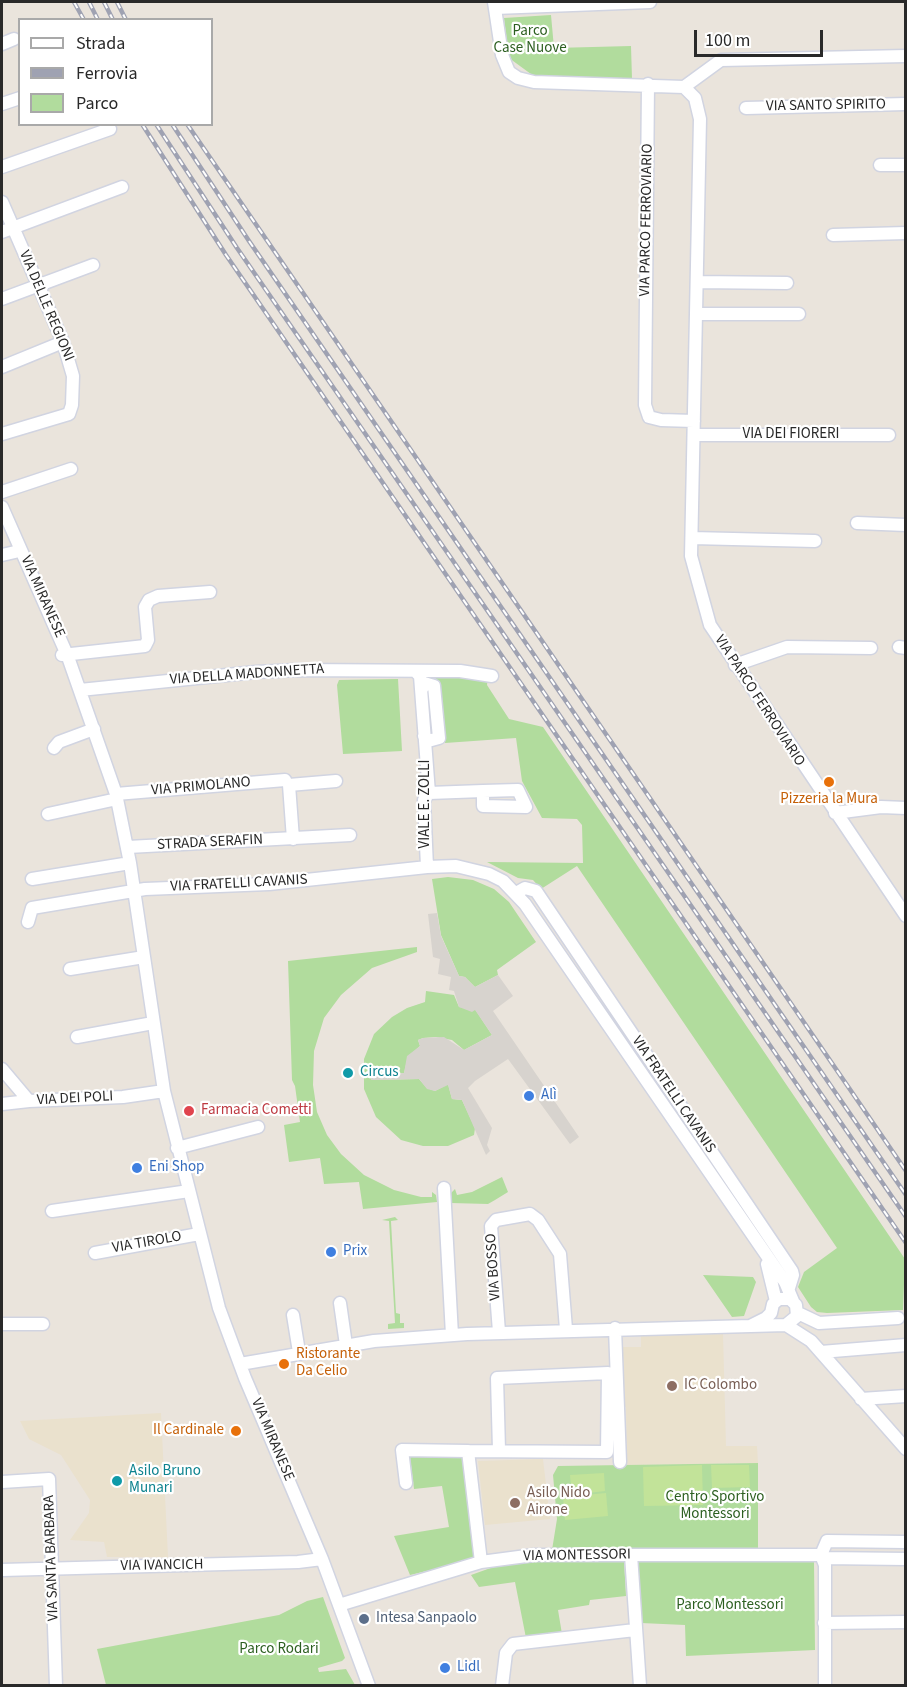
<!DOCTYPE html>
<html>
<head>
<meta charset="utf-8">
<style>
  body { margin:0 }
  #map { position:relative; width:907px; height:1687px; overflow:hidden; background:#eae4dc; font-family:"Source Sans 3",sans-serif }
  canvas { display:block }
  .frame { position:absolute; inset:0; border:3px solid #292929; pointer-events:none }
  .legend { position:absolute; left:18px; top:18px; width:195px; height:108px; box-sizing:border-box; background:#fff; border:2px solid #a9a9a9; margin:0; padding:8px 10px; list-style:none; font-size:18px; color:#292929 }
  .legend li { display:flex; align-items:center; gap:12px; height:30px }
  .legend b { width:30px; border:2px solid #a9a9a9 }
  .scale { position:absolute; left:694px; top:30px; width:129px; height:27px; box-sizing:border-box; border:3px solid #292929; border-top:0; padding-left:8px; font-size:18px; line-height:21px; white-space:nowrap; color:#292929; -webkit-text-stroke:4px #fff; paint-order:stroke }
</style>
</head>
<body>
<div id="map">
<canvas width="907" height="1687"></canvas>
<div class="frame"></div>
<ul class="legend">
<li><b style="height:8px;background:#fff"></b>Strada</li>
<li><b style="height:8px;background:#9fa2b2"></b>Ferrovia</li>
<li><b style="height:16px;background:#b1dc9d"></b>Parco</li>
</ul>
<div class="scale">100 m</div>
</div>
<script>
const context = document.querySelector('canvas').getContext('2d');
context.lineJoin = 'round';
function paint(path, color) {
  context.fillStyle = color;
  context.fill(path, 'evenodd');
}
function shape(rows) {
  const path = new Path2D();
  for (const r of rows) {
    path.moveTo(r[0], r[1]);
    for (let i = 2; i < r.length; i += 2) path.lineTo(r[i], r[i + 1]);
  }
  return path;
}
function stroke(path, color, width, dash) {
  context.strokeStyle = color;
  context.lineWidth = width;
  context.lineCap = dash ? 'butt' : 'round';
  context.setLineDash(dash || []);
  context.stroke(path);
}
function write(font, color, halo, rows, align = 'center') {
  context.font = font + ' "Source Sans 3",sans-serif';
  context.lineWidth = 4.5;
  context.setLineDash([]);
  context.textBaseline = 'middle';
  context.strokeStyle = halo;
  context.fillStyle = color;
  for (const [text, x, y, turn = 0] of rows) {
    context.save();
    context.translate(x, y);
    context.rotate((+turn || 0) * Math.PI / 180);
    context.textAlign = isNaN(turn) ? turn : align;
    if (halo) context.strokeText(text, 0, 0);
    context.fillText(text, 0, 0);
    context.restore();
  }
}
paint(shape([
  [723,1334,726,1446,757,1446,758,1463,627,1465,626,1407,619,1407,617,1347,641,1347,641,1335],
  [161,1413,168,1557,107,1557,104,1542,70,1540,89,1513,90,1500,61,1455,29,1439,20,1421],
  [543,1459,550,1519,485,1525,478,1461]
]), '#eae1cd');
paint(shape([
  [551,15,554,48,631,46,632,79,535,77,509,58,504,18],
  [426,675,488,677,487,685,509,719,543,727,905,1259,903,1310,827,1313,817,1312,811,1307,798,1287,804,1272,837,1248,577,866,541,889,533,880,518,878,487,862,583,863,582,825,577,819,542,818,522,781,516,738,445,743,439,683,428,680],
  [398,679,402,751,343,754,337,685,339,680],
  [448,877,473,880,494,889,509,902,536,942,497,970,498,975,475,987,465,977,459,976,441,935,432,879],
  [417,947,417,952,372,968,341,995,324,1018,314,1051,313,1085,317,1112,327,1135,341,1154,364,1175,394,1190,421,1197,432,1197,432,1192,436,1195,437,1202,363,1209,359,1182,324,1184,320,1158,289,1162,284,1125,300,1122,295,1086,292,1080,288,961],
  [426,991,454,995,459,1007,475,1009,492,1035,464,1050,452,1040,436,1037,423,1038,418,1040,420,1046,408,1057,404,1073,371,1075,371,1080,419,1079,427,1088,435,1091,448,1084,452,1099,462,1100,475,1128,474,1135,448,1146,423,1146,401,1140,376,1117,364,1089,364,1059,374,1034,392,1017,407,1008,425,1002],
  [502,1177,508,1192,495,1200,488,1204,451,1203,450,1194,455,1189,457,1195,472,1192],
  [395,1217,398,1220,391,1221,396,1313,400,1314,400,1323,404,1323,404,1328,388,1329,388,1324,395,1323,389,1221,382,1220],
  [703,1275,753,1277,756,1282,744,1316,732,1317],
  [410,1457,464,1458,477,1559,410,1575,394,1536,449,1527,442,1486,414,1489],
  [758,1463,758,1549,552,1550,557,1519,553,1475,558,1466],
  [727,1559,814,1562,815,1650,686,1656,685,1625,641,1623,637,1560],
  [533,1560,624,1561,626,1596,590,1600,589,1605,558,1610,562,1634,526,1638,515,1582,479,1587,471,1575,499,1565],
  [323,1597,345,1658,342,1661,318,1668,319,1672,346,1669,355,1685,106,1685,97,1649,279,1615,307,1601]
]), '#b1dc9d');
paint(shape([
  [702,1465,703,1505,644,1506,643,1467],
  [711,1465,749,1465,750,1487,712,1488],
  [604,1473,605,1491,572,1495,570,1475],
  [606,1493,608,1516,565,1520,563,1497]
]), '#c2e399');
paint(shape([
  [437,913,441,936,459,976,465,977,475,987,498,975,513,996,493,1011,579,1137,570,1144,508,1059,475,1081,468,1088,492,1128,487,1145,490,1151,486,1155,462,1100,452,1099,448,1085,435,1091,427,1089,419,1079,371,1080,371,1075,404,1073,407,1056,420,1046,418,1040,423,1038,444,1037,464,1050,492,1035,475,1010,472,1012,459,1007,454,991,449,990,451,977,438,974,440,959,433,957,428,914]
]), '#d7d3ce');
const minor = shape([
  [494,2,502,55,509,72,518,78,534,82,684,87,695,98,700,119,691,556,710,625,906,916],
  [495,8,650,2],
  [2,44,14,39],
  [648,84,645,405,649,417,661,420,694,421],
  [684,87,721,60,906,56],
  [2,104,20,98],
  [746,108,906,104],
  [880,165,906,165],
  [2,167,110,129],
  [2,202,63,342,73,376,72,405,69,414,2,434],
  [2,232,122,187],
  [833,235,906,233],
  [697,282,787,283],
  [2,299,93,265],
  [696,314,799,314],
  [2,367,63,342],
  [694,435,889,435],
  [2,492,71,469],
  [2,507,68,657,116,794,130,863,164,1091,219,1308,245,1378,322,1559,369,1686],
  [857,523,906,525],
  [692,538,815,541],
  [2,555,15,552],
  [899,647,906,648],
  [62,655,145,646,148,640,145,607,149,600,158,596,210,592],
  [735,665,787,647,871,648],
  [415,671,420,676,429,793,424,800,427,867],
  [422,689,424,683,434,686,439,738,428,741,424,736],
  [80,690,256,672,297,670,460,671,492,676],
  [54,748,59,742,94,729],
  [429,793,483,791,518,790,526,807,483,806,483,791],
  [116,794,285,780],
  [835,813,881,807,906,808],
  [48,814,117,799],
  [293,839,289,785,336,781],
  [128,847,350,835],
  [32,879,130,863],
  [516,893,525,888,536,891,792,1271,793,1275,789,1288],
  [28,922,32,908,145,889,269,884,427,867,456,866,489,874,503,881,525,904,785,1282,793,1301],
  [70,969,144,957],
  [77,1037,153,1023],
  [2,1069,29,1101,123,1097,164,1091],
  [2,1104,29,1101],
  [177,1148,258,1127],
  [444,1188,452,1335],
  [52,1211,189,1191],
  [95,1253,199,1234],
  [767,1264,776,1301],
  [340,1303,346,1345],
  [798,1313,819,1323,898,1318],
  [293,1315,299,1352],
  [2,1324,43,1324],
  [786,1325,811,1341,906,1449],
  [615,1328,620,1462],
  [499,1332,491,1226,496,1220,530,1214,538,1220,560,1254,566,1329],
  [821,1352,906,1345],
  [240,1364,374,1341,467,1334,786,1325,797,1316,796,1305,790,1299,779,1299,773,1304,771,1313,766,1318,750,1326],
  [861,1399,906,1396],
  [468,1451,607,1452,608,1373,497,1378,499,1450],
  [2,1482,49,1479,56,1686],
  [406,1483,402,1450,468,1451,481,1562],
  [631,1555,640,1686],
  [821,1555,827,1541,906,1542],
  [823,1558,906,1559],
  [2,1570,298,1562,322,1559],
  [339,1605,481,1562,534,1555,821,1555,825,1565,825,1686],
  [824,1623,906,1622],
  [502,1686,506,1653,513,1644,635,1630]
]);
stroke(minor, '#d1d4e1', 15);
stroke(minor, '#fff', 12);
const rail = shape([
  [74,2,84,20],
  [89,2,98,20],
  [104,2,113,20],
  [117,2,126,20],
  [142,124,226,255,906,1243],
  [156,124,237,248,906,1217],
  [172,124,249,241,906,1195],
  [187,124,906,1171]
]);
stroke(rail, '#9fa2b2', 4.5);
stroke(rail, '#fff', 2, [7]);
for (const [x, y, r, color] of [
  [829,782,6,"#e8710a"],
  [348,1073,6,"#0f9aa8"],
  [529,1096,6,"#3f7fe0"],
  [189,1111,6,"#e0444e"],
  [137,1168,6,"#3f7fe0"],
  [331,1252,6,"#3f7fe0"],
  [284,1364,6,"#e8710a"],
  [672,1386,6,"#8d6e63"],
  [236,1431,6,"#e8710a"],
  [117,1481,6,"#0f9aa8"],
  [515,1503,6,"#8d6e63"],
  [364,1619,6,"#5c6f8a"],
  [445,1668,6,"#3f7fe0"]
]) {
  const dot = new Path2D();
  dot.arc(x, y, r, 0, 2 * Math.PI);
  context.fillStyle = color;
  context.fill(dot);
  stroke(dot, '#fff', 2);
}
write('15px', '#2c5f20', '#fff', [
  ["Parco",530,32],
  ["Case Nuove",530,49],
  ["Centro Sportivo",715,1498],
  ["Montessori",715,1515],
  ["Parco Montessori",730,1606],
  ["Parco Rodari",279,1650]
]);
write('15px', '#292929', '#fff', [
  ["VIA SANTO SPIRITO",826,106,-1],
  ["VIA PARCO FERROVIARIO",647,220,-89],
  ["VIA DELLE REGIONI",46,306,67],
  ["VIA DEI FIORERI",791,435],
  ["VIA MIRANESE",42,597,66],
  ["VIA DELLA MADONNETTA",247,675,-4],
  ["VIA PARCO FERROVIARIO",759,701,57],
  ["VIA PRIMOLANO",201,787,-5],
  ["VIALE E. ZOLLI",426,804,-90],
  ["STRADA SERAFIN",210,843,-3],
  ["VIA FRATELLI CAVANIS",239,884,-3],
  ["VIA FRATELLI CAVANIS",673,1095,56],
  ["VIA DEI POLI",75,1099,-3],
  ["VIA TIROLO",147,1243,-10],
  ["VIA BOSSO",494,1267,-94],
  ["VIA MIRANESE",272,1440,67],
  ["VIA MONTESSORI",577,1556,-1],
  ["VIA SANTA BARBARA",52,1558,-92],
  ["VIA IVANCICH",162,1566,-1]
]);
write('15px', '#c56008', '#fff', [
  ["Pizzeria la Mura",829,800],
  ["Ristorante",296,1355,"left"],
  ["Da Celio",296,1372,"left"],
  ["Il Cardinale",224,1431,"right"]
]);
write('15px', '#0d838f', '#fff', [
  ["Circus",360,1073],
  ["Asilo Bruno",129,1472],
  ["Munari",129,1489]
], 'left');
write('15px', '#366cbe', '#fff', [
  ["Alì",541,1096],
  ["Eni Shop",149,1168],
  ["Prix",343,1252],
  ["Lidl",457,1668]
], 'left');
write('15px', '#be3a42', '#fff', [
  ["Farmacia Cometti",201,1111]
], 'left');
write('15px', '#785e54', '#fff', [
  ["IC Colombo",684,1386],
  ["Asilo Nido",527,1494],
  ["Airone",527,1511]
], 'left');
write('15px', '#4e5e75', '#fff', [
  ["Intesa Sanpaolo",376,1619]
], 'left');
</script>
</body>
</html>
